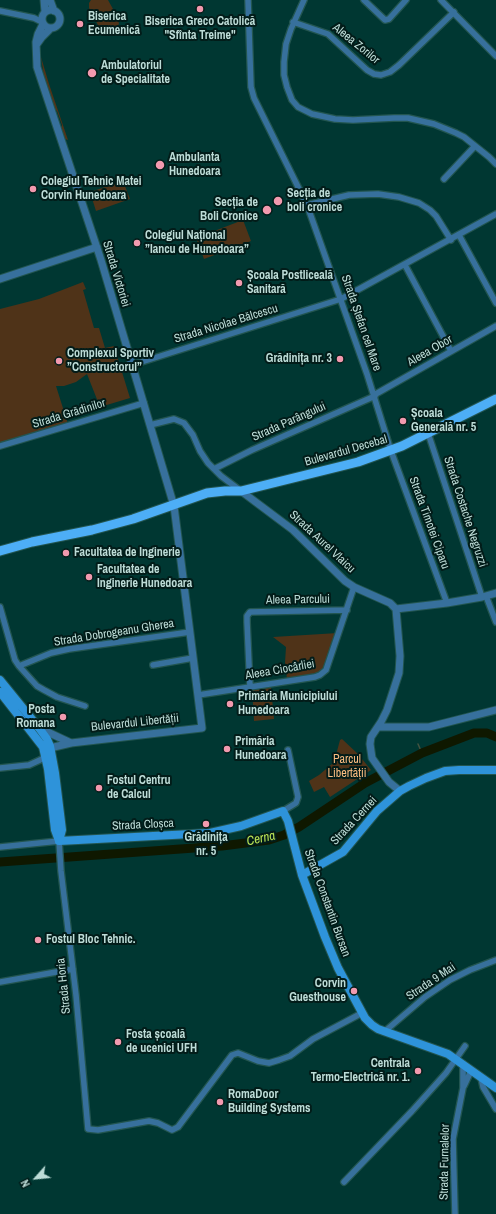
<!DOCTYPE html>
<html>
<head>
<meta charset="utf-8">
<style>
  body { margin:0 }
  #map { position:relative; width:496px; height:1214px; overflow:hidden; background:#003732; font-family:"Archivo Narrow",sans-serif }
  canvas { display:block }
  .north { position:absolute; left:16px; top:1158px; width:40px; height:40px; -webkit-text-stroke:3px #021c19; paint-order:stroke; rotate:243deg; font-size:11px; font-weight:700; line-height:16px; text-align:center; color:#bddcd7 }
  .north::after { content:''; display:block; margin:auto; width:14px; height:18px; background:#bddcd7; clip-path:polygon(50% 0,100% 100%,50% 72%,0 100%) }
</style>
</head>
<body>
<div id="map">
<canvas width="496" height="1214"></canvas>
<div class="north">N</div>
</div>
<script>
const context = document.querySelector('canvas').getContext('2d');
context.lineJoin = 'round';
function paint(path, color) {
  context.fillStyle = color;
  context.fill(path, 'evenodd');
}
function shape(rows) {
  const path = new Path2D();
  for (const r of rows) {
    if (r.length === 3) {
      path.moveTo(r[0] + r[2], r[1]);
      path.arc(r[0], r[1], r[2], 0, 2 * Math.PI);
      continue;
    }
    path.moveTo(r[0], r[1]);
    for (let i = 2; i < r.length; i += 2) path.lineTo(r[i], r[i + 1]);
  }
  return path;
}
function stroke(path, color, width, dash) {
  context.strokeStyle = color;
  context.lineWidth = width;
  context.lineCap = dash ? 'butt' : 'round';
  context.setLineDash(dash || []);
  context.stroke(path);
}
function write(font, color, halo, rows, align = 'center') {
  context.font = font + ' "Archivo Narrow",sans-serif';
  context.lineWidth = 4;
  context.setLineDash([]);
  context.textBaseline = 'middle';
  context.strokeStyle = halo;
  context.fillStyle = color;
  for (const [text, x, y, turn = 0] of rows) {
    context.save();
    context.translate(x, y);
    context.rotate((+turn || 0) * Math.PI / 180);
    context.textAlign = isNaN(turn) ? turn : align;
    if (halo) context.strokeText(text, 0, 0);
    context.fillText(text, 0, 0);
    context.restore();
  }
}
paint(shape([
  [91,0,108,0,118,18,119,24,115,29,108,32,100,29,89,8,89,3],
  [41,57,49,84,68,140,65,139,64,137,61,128,62,125,57,111,54,109,44,77],
  [123,181,130,199,96,211,90,192],
  [243,220,251,241,204,259,196,238],
  [83,282,86,289,83,290,94,328,99,328,105,348,114,346,130,398,100,407,87,374,76,382,64,386,56,386,68,424,0,444,0,309,39,299],
  [338,633,325,666,322,670,314,675,287,679,285,663,286,647,273,637],
  [271,688,274,719,254,721,252,689],
  [342,739,358,754,371,770,330,797,324,787,314,792,309,781,319,775,332,764,336,755,340,740]
]), '#4f3318');
stroke(shape([
  [418,744,422,753]
]), '#435340', 1.5);
stroke(shape([
  [0,862,222,846,269,840,284,835,299,827,365,783,422,753,474,733,487,733,496,737]
]), '#0f1800', 9);
const minor = shape([
  [248,0,251,87,254,98,307,205,367,374,391,451,447,603],
  [304,0,291,29,286,44,284,62,284,75,287,87,292,100,298,107,312,114,335,119,353,120,394,118,408,118,434,124,456,133,464,137,489,157,496,164],
  [364,0,385,20,389,19,406,0],
  [441,0,496,56],
  [0,11,34,18,42,22],
  [293,22,328,34,367,70,374,74,381,75,390,72,399,65,454,12],
  [444,179,475,146],
  [307,205,349,195,378,194,399,197,419,203,430,210,436,216,451,240],
  [459,235,496,303],
  [405,265,451,351],
  [132,365,341,299,496,214],
  [374,395,496,326],
  [150,425,174,419,184,423,193,435,200,451,208,463,221,476,241,491],
  [428,433,482,597],
  [0,446,144,403],
  [214,469,252,450,375,396],
  [486,596,496,622],
  [0,607,15,660,19,666,37,686,44,690,57,697,85,706],
  [153,665,193,658],
  [19,666,51,653,69,649,190,632],
  [250,687,247,622,247,616,250,612,347,610],
  [198,695,315,677,320,675,326,670,354,587],
  [0,768,29,765,40,760,45,757],
  [283,811,296,803,298,797,288,750],
  [0,847,59,841,61,871,76,995,88,1129,98,1130,149,1121,158,1123,172,1130,178,1127,232,1055,238,1053,258,1061,269,1063,279,1060,290,1056,313,1039,362,1013],
  [0,982,73,969],
  [384,1032,425,997,450,980,470,970,496,960],
  [481,1078,483,1087,496,1109],
  [464,1086,471,1071],
  [344,1182,412,1111,446,1073,465,1046],
  [455,1214,453,1139,463,1088,463,1064]
]);
const tertiary = shape([
  [44,0,45,12],
  [50,0,54,11],
  [51,19,9],
  [43,24,38,34,36,42,37,67,101,260,174,506,202,728,71,743,54,747,48,753],
  [37,44,42,37,50,29],
  [0,279,97,247],
  [241,491,293,530,345,581,354,587,390,603,396,609,400,656,399,673,387,710,381,722,371,737,370,744,372,758,389,782,400,791],
  [396,609,447,603,482,597,496,593],
  [379,727,429,727,496,710],
  [39,728,71,743]
]);
const secondary = shape([
  [0,680,39,728,47,739,50,746,55,773,62,830,59,841],
  [0,692,43,747,48,769,55,830,59,841],
  [59,841,210,833,241,826,283,811,288,821,302,875,325,937,338,968,365,1018,372,1025,378,1029,448,1054,496,1088],
  [302,875,343,852,377,811,400,791,409,786,426,778,445,771,459,770,496,770]
]);
const primary = shape([
  [0,551,32,542,92,530,133,519,207,493,225,491,241,491,358,462,402,446,496,399]
]);
stroke(minor, '#225550', 8);
stroke(tertiary, '#225550', 9);
stroke(secondary, '#225550', 10);
stroke(primary, '#225550', 11);
stroke(minor, '#37709c', 5.5);
stroke(tertiary, '#37709c', 7);
stroke(secondary, '#2e93da', 8);
stroke(primary, '#4daef6', 9);
for (const [x, y, r, color] of [
  [200,9,4,"#f29aaf"],
  [80,24,4,"#f29aaf"],
  [92,73,5,"#f29aaf"],
  [160,165,5,"#f29aaf"],
  [33,189,4,"#f29aaf"],
  [278,201,5,"#f29aaf"],
  [267,210,5,"#f29aaf"],
  [137,243,4,"#f29aaf"],
  [239,283,4,"#f29aaf"],
  [340,359,4,"#f29aaf"],
  [59,361,4,"#f29aaf"],
  [403,421,4,"#f29aaf"],
  [66,553,4,"#f29aaf"],
  [89,577,4,"#f29aaf"],
  [230,704,4,"#f29aaf"],
  [63,717,4,"#f29aaf"],
  [227,749,4,"#f29aaf"],
  [99,788,4,"#f29aaf"],
  [206,824,4,"#f29aaf"],
  [38,940,4,"#f29aaf"],
  [354,991,4,"#f29aaf"],
  [118,1042,4,"#f29aaf"],
  [418,1071,4,"#f29aaf"],
  [220,1102,4,"#f29aaf"]
]) {
  const dot = new Path2D();
  dot.arc(x, y, r, 0, 2 * Math.PI);
  context.fillStyle = color;
  context.fill(dot);
  stroke(dot, '#021c19', 1.5);
}
write('bold 12px', '#bddcd7', '#021c19', [
  ["Biserica",88,17],
  ["Ecumenică",88,31],
  ["Biserica Greco Catolică",200,22,"center"],
  ["\"Sfînta Treime\"",200,36,"center"],
  ["Ambulatoriul",101,66],
  ["de Specialitate",101,80],
  ["Ambulanta",169,158],
  ["Hunedoara",169,172],
  ["Colegiul Tehnic Matei",41,182],
  ["Corvin Hunedoara",41,196],
  ["Secția de",287,194],
  ["boli cronice",287,208],
  ["Secția de",258,203,"right"],
  ["Boli Cronice",258,217,"right"],
  ["Colegiul Național",145,236],
  ["”Iancu de Hunedoara”",145,250],
  ["Școala Postliceală",247,276],
  ["Sanitară",247,290],
  ["Complexul Sportiv",67,354],
  ["”Constructorul”",67,368],
  ["Grădinița nr. 3",332,359,"right"],
  ["Școala",411,414],
  ["Generală nr. 5",411,428],
  ["Facultatea de Inginerie",74,553],
  ["Facultatea de",97,570],
  ["Inginerie Hunedoara",97,584],
  ["Primăria Municipiului",238,697],
  ["Hunedoara",238,711],
  ["Posta",55,710,"right"],
  ["Romana",55,724,"right"],
  ["Primăria",235,742],
  ["Hunedoara",235,756],
  ["Fostul Centru",107,781],
  ["de Calcul",107,795],
  ["Grădinița",206,838,"center"],
  ["nr. 5",206,852,"center"],
  ["Fostul Bloc Tehnic.",46,940],
  ["Corvin",346,984,"right"],
  ["Guesthouse",346,998,"right"],
  ["Fosta școală",126,1035],
  ["de ucenici UFH",126,1049],
  ["Centrala",410,1064,"right"],
  ["Termo-Electrică nr. 1.",410,1078,"right"],
  ["RomaDoor",228,1095],
  ["Building Systems",228,1109]
], 'left');
write('12px', '#bddcd7', '#021c19', [
  ["Aleea Zorilor",356,44,39],
  ["Strada Victoriei",116,274,73],
  ["Strada Ștefan cel Mare",361,323,71],
  ["Strada Nicolae Bălcescu",226,324,-17],
  ["Aleea Obor",430,351,-30],
  ["Strada Grădinilor",69,414,-17],
  ["Strada Parângului",289,422,-24],
  ["Bulevardul Decebal",346,451,-16],
  ["Strada Costache Negruzzi",465,512,72],
  ["Strada Timotei Ciparu",429,523,70],
  ["Strada Aurel Vlaicu",322,542,43],
  ["Aleea Parcului",298,600,-1],
  ["Strada Dobrogeanu Gherea",114,633,-9],
  ["Aleea Ciocârliei",280,670,-10],
  ["Bulevardul Libertății",135,723,-6],
  ["Strada Cernei",354,821,-47],
  ["Strada Cloșca",143,825,-3],
  ["Strada Constantin Bursan",327,903,70],
  ["Strada 9 Mai",431,982,-34],
  ["Strada Horia",64,986,-96],
  ["Strada Furnalelor",445,1162,-89]
]);
write('12px', '#fabc81', '#021c19', [
  ["Parcul",347,760],
  ["Libertății",347,774]
]);
write('italic 13px', '#b9e355', '#021c19', [
  ["Cerna",261,839,-12]
]);
</script>
</body>
</html>
